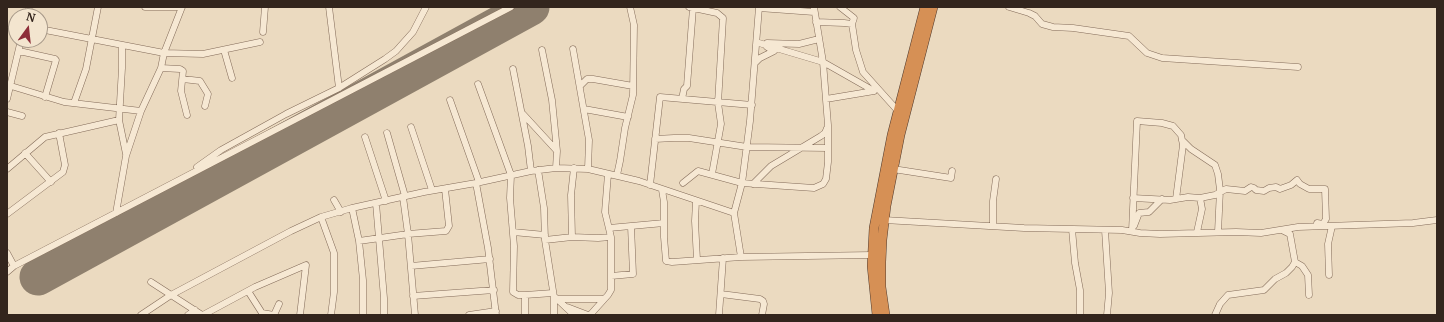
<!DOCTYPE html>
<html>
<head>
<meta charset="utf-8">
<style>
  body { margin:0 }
  #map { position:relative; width:1444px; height:322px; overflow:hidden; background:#ebdac0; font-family:Merriweather,serif }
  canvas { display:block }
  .frame { position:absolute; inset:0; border:8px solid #33251d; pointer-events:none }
  .north { position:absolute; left:8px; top:8px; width:40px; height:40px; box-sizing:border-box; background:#f3e5cf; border:1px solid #a69888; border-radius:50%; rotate:15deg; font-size:11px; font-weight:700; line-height:16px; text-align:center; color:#33251d }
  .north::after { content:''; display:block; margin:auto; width:14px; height:18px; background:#8e2d38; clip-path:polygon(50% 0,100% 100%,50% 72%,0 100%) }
</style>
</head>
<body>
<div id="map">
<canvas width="1444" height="322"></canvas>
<div class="frame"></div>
<div class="north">N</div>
</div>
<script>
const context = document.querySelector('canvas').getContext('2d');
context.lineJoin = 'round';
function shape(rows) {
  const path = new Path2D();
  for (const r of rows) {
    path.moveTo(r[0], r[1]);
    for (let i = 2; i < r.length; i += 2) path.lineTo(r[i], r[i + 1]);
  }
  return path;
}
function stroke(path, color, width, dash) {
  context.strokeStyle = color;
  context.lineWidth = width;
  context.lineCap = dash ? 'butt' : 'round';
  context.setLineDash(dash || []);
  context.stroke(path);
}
stroke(shape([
  [38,277,531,7]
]), '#8f806e', 37);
const minor = shape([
  [145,7,182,7],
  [329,7,339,88],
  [689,7,717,13,723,18,718,103,721,124,712,174],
  [840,7,854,18,852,24,856,50,863,72,898,111],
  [1009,7,1029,13,1035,16,1042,24,1053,27,1073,28,1129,36,1147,53,1162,58,1298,67],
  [759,8,814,12],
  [27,16,29,7],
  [816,22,844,23,852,24],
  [40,29,164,53,203,54,260,42],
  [263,32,265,7],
  [759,43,823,62,874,91],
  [767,43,799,44,819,39],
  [122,45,122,68,119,120,126,154],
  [573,49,589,140,588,169],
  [224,50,232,78],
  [542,50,552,100,557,151],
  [19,51,55,59,56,60,45,97],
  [755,63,760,58,774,51,767,47],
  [161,68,180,69,183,71,181,91,187,115],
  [513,69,528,146,531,171],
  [183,79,200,81,208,94,205,106],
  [478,84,511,175,510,198,514,246,513,292,518,295,525,295,553,293],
  [11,86,64,102,141,111],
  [580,86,587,79,593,79,633,86],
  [7,99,21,40],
  [682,99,684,89,687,86,693,8],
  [826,99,874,91],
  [450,100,479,182],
  [74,103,86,69,98,7],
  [584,109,628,117],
  [7,112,22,116],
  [523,114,557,151,556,168],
  [411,127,432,190],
  [387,133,405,196],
  [365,137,386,201],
  [655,139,674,138,689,138,747,147,828,148],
  [1182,140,1191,149,1215,165,1218,174,1220,190,1218,232],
  [25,153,51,182],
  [197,167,221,150,286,114,339,88,385,59,396,51,413,32,426,7],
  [7,169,45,137,119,120],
  [893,169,951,178,952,171],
  [538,170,544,208,545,240,554,297,554,315],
  [617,175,620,161,625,128,633,95,634,25,630,7],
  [476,183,488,248,496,315],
  [683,183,698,171,742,183,814,188,823,184,826,179,828,162,828,125,823,62,814,7],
  [753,184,771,166,821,136,825,133,827,128],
  [650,185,660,97,752,105],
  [662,190,664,202,664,237,666,261,672,262,741,257,872,255],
  [403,197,408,234,415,315],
  [1133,198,1170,200,1188,197,1200,198,1202,209,1197,232],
  [1200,198,1215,195,1226,189,1245,191,1251,187,1254,188,1256,190,1264,191,1269,188,1276,187,1280,189,1291,185,1297,180,1300,184,1309,189,1325,189,1326,219,1323,224,1317,223],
  [334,200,341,212],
  [696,201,695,221,697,260],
  [376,203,384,298,384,315],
  [352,208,359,241,363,280,363,315],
  [116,213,126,156,141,111,161,68,164,53,182,7],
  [7,214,63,172,65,165,59,133],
  [321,217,334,253,334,292,331,315],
  [884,220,1024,228,1122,230,1140,233,1160,234,1236,232,1261,233,1298,227,1413,223,1437,220],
  [993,226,993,201,996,179],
  [1134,226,1139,213,1149,212,1162,199],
  [609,228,664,223],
  [1072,229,1075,263,1080,290,1080,315],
  [1105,230,1109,293,1107,315],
  [1132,231,1137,121,1162,123,1173,126,1181,135,1183,145,1176,199],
  [513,232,545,235],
  [572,237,571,195,574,168],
  [545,240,572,237,598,238,611,237],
  [359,241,408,234,446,231,449,226,445,189],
  [7,253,14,266],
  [741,257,734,213,742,183,750,121,759,7],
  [1295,262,1302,266,1308,275,1309,295],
  [411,266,490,259],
  [7,272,14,266,511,7],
  [1329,275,1328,244,1332,226],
  [611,276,633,274,631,226],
  [151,282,202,315],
  [248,291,262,313,274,315],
  [721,294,760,299,763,301,764,304,762,315],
  [413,296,494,290],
  [556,298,574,315],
  [557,299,602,299,605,298],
  [567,307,588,315],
  [141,315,171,295,291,231,321,217,352,208,424,192,476,183,531,171,556,168,588,169,639,181,734,213],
  [188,315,195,310],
  [203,315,255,287,306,265,300,315],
  [274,315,279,304],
  [469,315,496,311],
  [525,315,525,295],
  [590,315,608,295,611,290,611,237,605,212,608,174],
  [719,315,723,258],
  [1215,315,1220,304,1228,295,1264,290,1275,279,1286,273,1292,267,1295,262,1290,234,1282,230]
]);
const highway = shape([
  [877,315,872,266,874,228,892,135,925,7],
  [885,315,881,287,881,262,882,240,886,206,900,135,933,7]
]);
stroke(minor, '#836b59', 7);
stroke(highway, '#503a2e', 10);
stroke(minor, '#f6e8d3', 6);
stroke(highway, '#d69055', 9);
</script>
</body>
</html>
